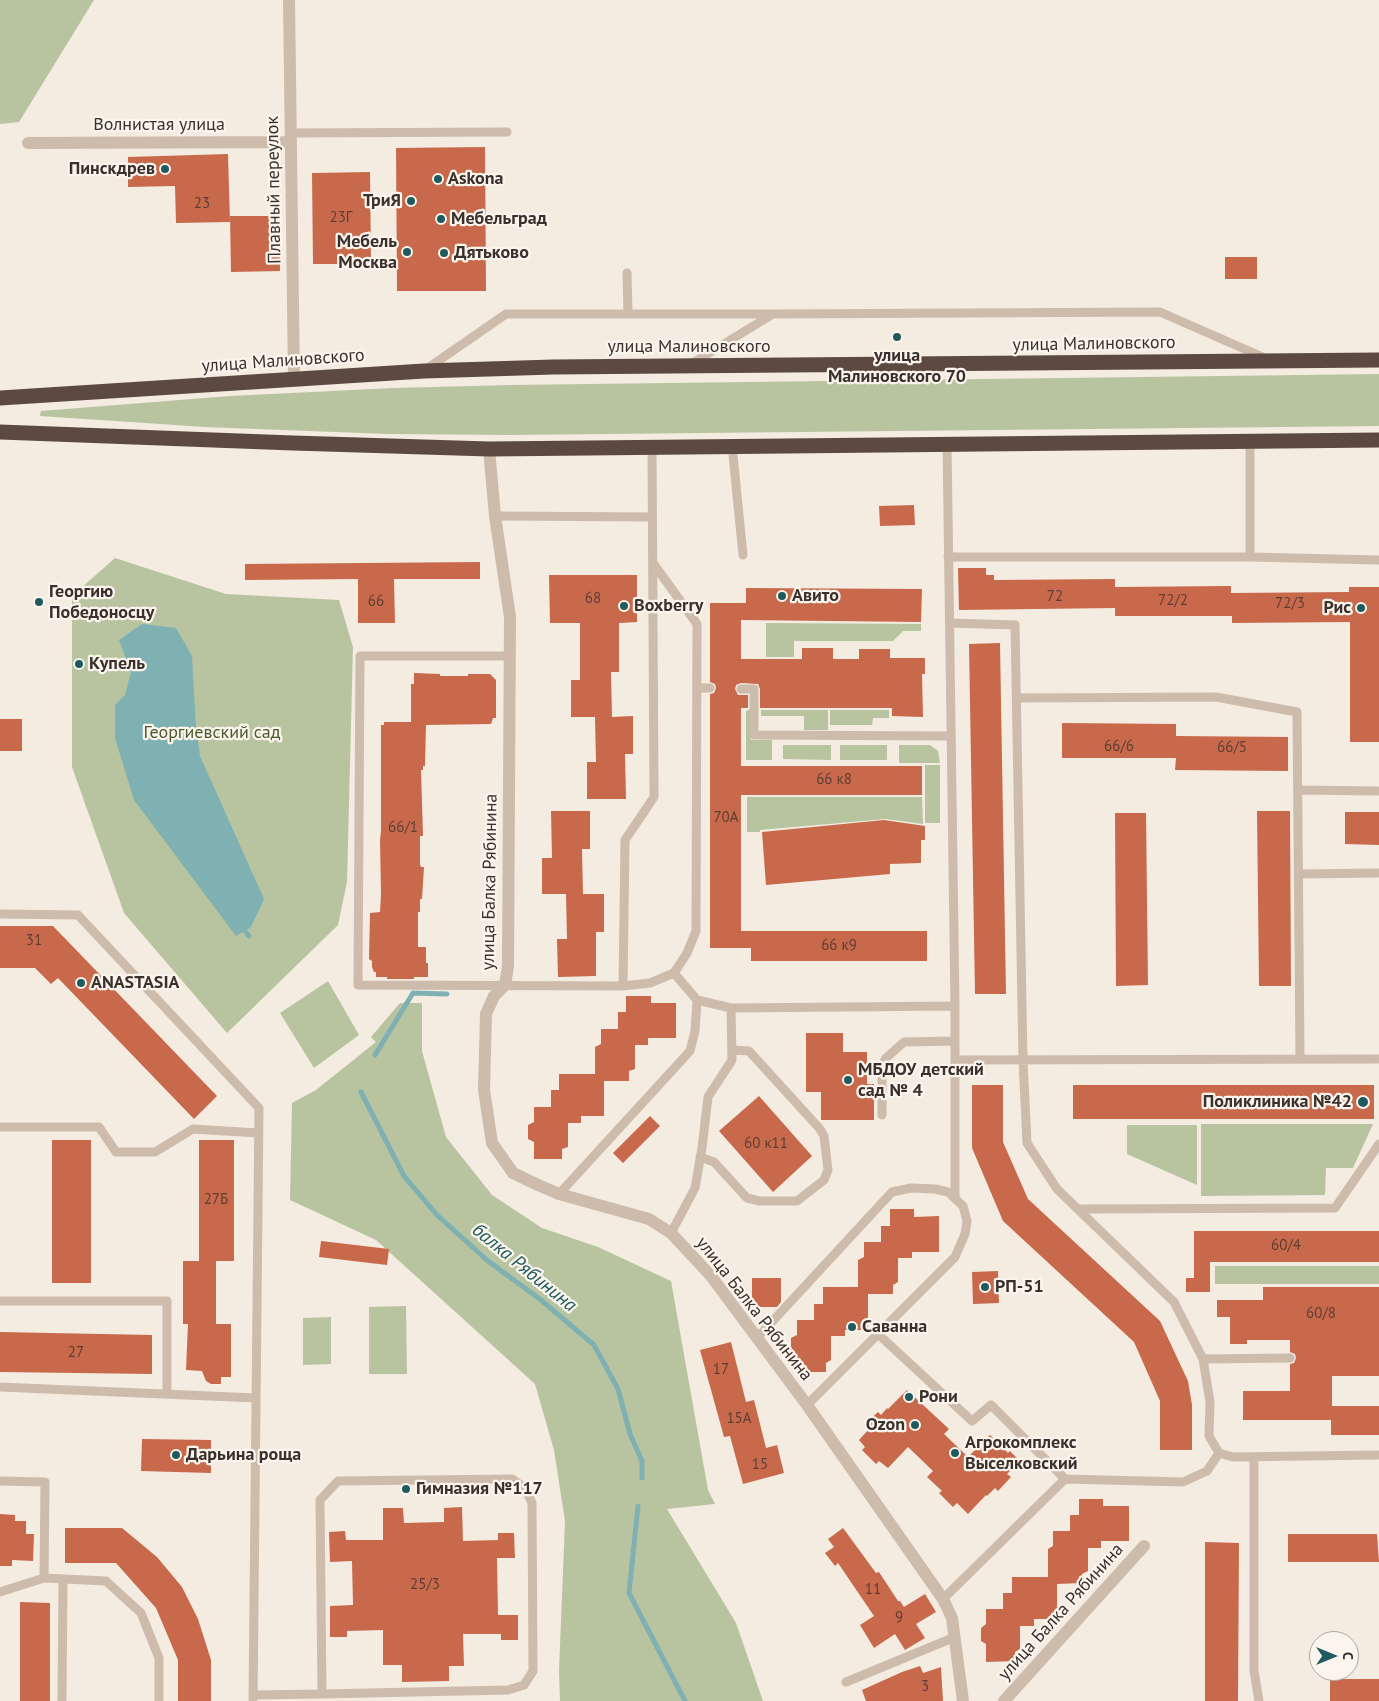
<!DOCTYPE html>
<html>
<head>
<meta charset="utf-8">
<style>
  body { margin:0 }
  #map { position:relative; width:1379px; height:1701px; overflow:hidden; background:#f4ebe1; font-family:"PT Sans",sans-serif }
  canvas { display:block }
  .north { position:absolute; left:1309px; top:1631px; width:50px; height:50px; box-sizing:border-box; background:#fbf5ee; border:1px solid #aea6a0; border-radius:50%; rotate:90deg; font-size:14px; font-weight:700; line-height:20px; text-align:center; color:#3b302b }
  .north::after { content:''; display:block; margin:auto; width:18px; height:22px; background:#1f5a5e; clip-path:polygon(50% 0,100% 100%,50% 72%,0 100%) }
</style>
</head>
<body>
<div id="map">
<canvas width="1379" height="1701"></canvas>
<div class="north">С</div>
</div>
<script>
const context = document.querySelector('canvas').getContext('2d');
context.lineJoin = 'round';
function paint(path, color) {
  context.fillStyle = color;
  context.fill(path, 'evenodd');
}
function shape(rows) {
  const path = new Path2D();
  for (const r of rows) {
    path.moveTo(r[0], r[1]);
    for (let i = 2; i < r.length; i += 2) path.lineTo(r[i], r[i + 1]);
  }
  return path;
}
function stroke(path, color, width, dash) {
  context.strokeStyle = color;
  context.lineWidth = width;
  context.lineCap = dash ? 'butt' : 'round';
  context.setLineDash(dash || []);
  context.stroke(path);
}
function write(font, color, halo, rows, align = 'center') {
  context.font = font + ' "PT Sans",sans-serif';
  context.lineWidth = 4.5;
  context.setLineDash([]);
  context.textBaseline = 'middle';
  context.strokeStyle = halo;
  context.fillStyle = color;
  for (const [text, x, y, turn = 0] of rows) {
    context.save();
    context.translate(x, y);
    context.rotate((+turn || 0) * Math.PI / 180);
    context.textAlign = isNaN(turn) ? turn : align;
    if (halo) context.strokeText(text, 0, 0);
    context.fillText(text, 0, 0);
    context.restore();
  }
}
paint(shape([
  [0,0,94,0,19,122,0,124],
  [1379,374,1379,426,509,435,387,434,205,427,40,416,41,411,230,396,393,388,511,385],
  [115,558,226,594,339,600,353,647,347,882,338,925,227,1033,124,913,72,767,72,596],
  [766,623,921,624,921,631,903,631,893,641,794,641,794,657,766,657],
  [751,709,751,740,772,740,772,760,746,760,746,711],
  [761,710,828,710,828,730,804,730,804,716,761,716],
  [830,710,889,710,889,718,873,718,872,725,830,725],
  [783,745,831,745,831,760,783,759],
  [840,745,887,745,887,760,840,760],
  [899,745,930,745,938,751,940,763,899,763],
  [925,765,940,765,940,823,925,823],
  [747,797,922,797,923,824,886,819,760,830,760,832,747,832],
  [328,981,359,1035,314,1068,280,1013],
  [400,1003,422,1003,422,1051,446,1137,492,1195,542,1228,598,1247,671,1281,708,1490,715,1504,667,1509,736,1623,763,1701,560,1701,559,1671,565,1521,554,1450,535,1384,376,1240,290,1200,292,1103,316,1090,376,1042,371,1037],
  [1201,1124,1373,1124,1353,1168,1326,1168,1325,1195,1201,1196],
  [1127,1125,1197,1125,1197,1185,1127,1154],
  [1215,1266,1379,1266,1379,1284,1215,1284],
  [406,1306,407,1374,369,1374,369,1307],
  [331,1317,331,1364,303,1365,303,1318]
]), '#b8c4a0');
paint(shape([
  [142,624,176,628,192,656,196,728,200,756,264,899,251,927,236,936,134,800,115,738,115,705,125,695,131,672,119,640]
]), '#7fb0b2');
stroke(shape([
  [245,931,249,936],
  [375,1055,413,993,447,994],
  [361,1092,404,1176,437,1215,488,1261,541,1300,594,1345,618,1389,630,1434,642,1461,642,1478],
  [638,1506,629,1593,685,1701]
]), '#7fb0b2', 5);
paint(shape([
  [485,147,486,291,397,291,396,148],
  [228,154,230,222,176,223,175,186,128,187,128,157],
  [370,172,371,264,313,264,312,173],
  [230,216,279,216,280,271,231,272],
  [1225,257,1257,257,1257,279,1225,279],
  [914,505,915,525,880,526,879,506],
  [480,562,480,579,394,579,395,623,358,623,358,579,245,580,245,564],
  [958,568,986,568,986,575,994,575,994,580,1115,579,1115,587,1231,586,1231,593,1349,592,1349,587,1379,587,1379,742,1350,742,1350,622,1232,623,1232,616,1115,616,1115,608,959,610],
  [549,575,637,575,637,622,619,623,619,672,611,672,612,717,633,716,633,754,625,754,626,799,587,799,587,762,596,762,595,717,571,717,571,680,580,680,580,623,550,623],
  [746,588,922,589,921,622,741,620,741,659,802,659,802,648,833,648,833,659,859,659,859,649,890,649,890,658,925,658,925,674,922,674,923,717,892,716,892,708,760,708,760,689,758,684,741,683,736,685,735,689,738,695,748,695,748,708,741,708,741,766,922,766,922,795,741,795,741,931,927,931,927,961,751,961,751,948,710,948,710,694,714,693,716,688,715,684,710,682,710,603,746,603],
  [1000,643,1006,994,975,994,969,644],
  [414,673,440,674,440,676,468,676,468,674,490,674,496,680,496,718,493,718,491,724,426,725,425,766,423,766,423,770,421,770,423,836,420,836,420,864,421,867,424,867,422,899,420,899,420,912,418,912,418,947,426,947,426,963,428,963,428,977,414,977,414,979,387,979,387,977,376,977,376,972,374,972,372,967,372,961,369,959,370,913,380,912,381,894,380,840,381,831,381,725,384,725,384,722,411,722,411,684,414,684],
  [0,719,22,719,22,751,0,751],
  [1062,723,1176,724,1176,736,1288,737,1288,771,1175,770,1176,758,1062,758],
  [551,811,590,811,590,849,582,849,583,894,604,894,604,932,596,932,596,976,558,977,557,939,567,939,566,894,542,894,542,858,552,858],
  [1257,811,1290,811,1291,986,1259,986],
  [1345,812,1379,812,1379,845,1345,844],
  [1115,813,1146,813,1148,985,1116,986],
  [884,820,925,826,925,840,921,840,921,863,890,864,890,874,766,885,762,832],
  [0,926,53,926,217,1096,194,1119,58,978,51,984,35,968,0,968],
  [626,996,651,996,651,1003,676,1003,676,1038,648,1038,648,1045,635,1045,635,1069,629,1071,629,1081,604,1081,604,1116,581,1116,581,1123,568,1123,568,1147,562,1149,562,1159,534,1159,534,1142,528,1139,528,1125,534,1122,534,1107,551,1107,551,1090,559,1090,559,1074,595,1074,595,1047,601,1044,601,1029,618,1029,618,1012,626,1012],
  [806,1033,843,1033,843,1052,867,1052,867,1084,874,1084,874,1120,821,1120,821,1092,806,1092],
  [972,1085,1003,1085,1003,1142,1028,1199,1160,1321,1188,1381,1192,1405,1192,1450,1160,1450,1160,1401,1134,1342,1003,1221,972,1148],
  [1073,1085,1374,1085,1374,1119,1073,1119],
  [759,1096,812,1156,773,1192,719,1131],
  [650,1116,660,1126,623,1163,613,1153],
  [52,1140,91,1140,91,1283,52,1283],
  [199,1140,234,1140,234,1261,216,1261,216,1324,231,1324,231,1377,221,1377,221,1384,211,1384,206,1381,202,1371,186,1370,188,1324,183,1324,183,1261,199,1261],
  [890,1209,914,1209,914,1217,939,1216,939,1252,912,1252,912,1258,898,1258,898,1282,893,1285,893,1294,868,1294,868,1330,845,1330,845,1336,831,1336,831,1360,826,1363,826,1372,797,1372,797,1355,791,1352,791,1338,797,1335,797,1320,814,1320,814,1304,823,1304,823,1287,858,1287,858,1260,864,1257,864,1242,881,1242,881,1226,890,1226],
  [1194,1231,1379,1231,1379,1262,1210,1262,1210,1292,1186,1292,1186,1278,1194,1278],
  [321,1241,389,1249,387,1265,319,1257],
  [998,1271,999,1303,973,1304,972,1272],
  [752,1278,781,1278,781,1302,777,1307,752,1307],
  [1263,1287,1379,1287,1379,1376,1332,1376,1332,1406,1379,1406,1379,1435,1331,1435,1331,1420,1243,1420,1243,1391,1290,1391,1290,1364,1294,1363,1296,1358,1295,1354,1290,1352,1290,1340,1247,1340,1247,1344,1230,1344,1230,1317,1217,1317,1217,1300,1263,1300],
  [0,1332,152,1335,152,1374,0,1372],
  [731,1342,746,1402,754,1400,766,1448,777,1445,784,1473,743,1484,730,1436,724,1437,700,1350],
  [907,1390,949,1429,944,1434,968,1457,990,1435,1008,1453,1010,1451,1020,1461,1007,1474,1011,1477,998,1491,995,1488,987,1496,986,1495,968,1514,957,1503,953,1507,939,1493,942,1491,927,1477,933,1471,908,1447,888,1468,879,1461,876,1464,862,1450,865,1447,859,1440,870,1428,865,1424,878,1412,881,1415,887,1408,888,1409],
  [142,1439,211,1440,211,1473,141,1471],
  [1079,1499,1103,1499,1103,1506,1129,1506,1129,1541,1101,1541,1101,1548,1088,1548,1088,1571,1082,1574,1082,1583,1057,1584,1057,1619,1034,1619,1034,1626,1020,1626,1020,1649,1015,1652,1015,1661,986,1662,986,1644,981,1641,981,1628,986,1624,986,1609,1003,1609,1003,1593,1012,1593,1012,1577,1048,1577,1048,1549,1053,1546,1053,1531,1070,1531,1070,1515,1079,1515],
  [462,1507,463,1541,498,1540,498,1533,514,1533,515,1558,497,1558,498,1615,518,1615,518,1640,501,1640,501,1634,463,1634,464,1666,449,1666,449,1681,402,1682,402,1665,383,1665,383,1630,347,1631,347,1637,330,1637,330,1606,353,1605,352,1561,330,1562,329,1532,345,1531,346,1540,383,1540,383,1508,403,1508,404,1523,444,1522,444,1508],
  [0,1514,15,1515,15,1521,26,1521,26,1534,34,1534,33,1561,12,1560,12,1566,0,1566],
  [65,1528,122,1528,157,1557,182,1587,198,1619,211,1660,211,1701,178,1701,178,1660,156,1608,116,1563,65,1563],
  [843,1528,876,1573,879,1572,898,1601,900,1601,904,1607,925,1594,936,1612,916,1624,925,1638,905,1650,895,1634,874,1648,860,1625,874,1616,838,1563,835,1566,825,1553,834,1547,828,1539],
  [1288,1534,1377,1534,1379,1562,1288,1562],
  [1205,1542,1239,1543,1238,1701,1205,1701],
  [20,1602,50,1603,50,1701,20,1701],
  [920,1666,923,1673,941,1667,943,1701,866,1701,862,1690,902,1672],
  [1330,1679,1379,1679,1379,1701,1330,1701]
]), '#c8694b');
stroke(shape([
  [291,133,507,132],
  [627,273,628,314],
  [691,364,773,314,1160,312,1265,358],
  [425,370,506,314,772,314],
  [947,443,955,1006,955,1197],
  [732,445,743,555],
  [495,516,652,517],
  [948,557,1250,557,1379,560],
  [1250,557,1250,441],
  [950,623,1015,625,1023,1060,1027,1143,1057,1189,1174,1302,1203,1359,1210,1402,1209,1436,1219,1453],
  [510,656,360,656,358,985,623,986,650,983,674,973,687,953,696,931,697,624,653,563],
  [697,688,710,688],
  [741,689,754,689,754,735,951,736],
  [1017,698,1216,697,1297,712,1300,1059],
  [1298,790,1379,791],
  [1299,874,1379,873],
  [0,914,78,915,259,1108,253,1701],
  [674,973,697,1000,731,1008,955,1006],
  [623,986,625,840,654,797,652,446],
  [955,1060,1379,1059],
  [882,1115,882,1066,886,1058,904,1042,955,1041],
  [0,1127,99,1127,116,1152,155,1152,193,1129,258,1133],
  [700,1157,714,1162,747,1198,760,1201,797,1201,824,1180,828,1170,824,1136,820,1129,749,1051,732,1050],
  [559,1194,690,1051,695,1031,697,1000],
  [1080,1209,1335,1208,1379,1144],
  [671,1233,695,1188,702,1148,708,1097,732,1060,731,1008],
  [0,1301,167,1301,167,1393],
  [878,1334,972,1421,991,1405,1065,1479],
  [757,1338,892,1192,911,1188,935,1189,948,1192,963,1206,967,1221,965,1234,955,1257,807,1405],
  [1203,1359,1290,1358],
  [0,1387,256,1398],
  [1254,1457,1254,1671,1259,1701],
  [0,1481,45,1482,44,1578],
  [0,1592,44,1578,106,1581,141,1613,159,1658,159,1701],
  [943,1599,1065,1479,1183,1482,1207,1471,1219,1453,1233,1457,1379,1455],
  [846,1682,955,1637],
  [253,1695,322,1694,508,1690,524,1685,533,1671,532,1503,525,1488,512,1479,338,1481,320,1500,322,1694],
  [62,1701,63,1579]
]), '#cdbbac', 9);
stroke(shape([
  [289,0,294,380],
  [28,143,291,142],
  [489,449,495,516,510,617,508,966,505,985,494,996,486,1014,484,1090,492,1143,513,1173,538,1185,559,1194,649,1219,671,1233,711,1276,807,1405,943,1599,952,1618,963,1701],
  [1004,1701,1144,1546]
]), '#cdbbac', 12);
stroke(shape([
  [0,398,424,371,553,367,1379,360],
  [0,432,293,443,489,449,1379,440]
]), '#5c4a42', 15);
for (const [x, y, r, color] of [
  [165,169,5,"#1f5a5e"],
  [438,179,5,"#1f5a5e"],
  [411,201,5,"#1f5a5e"],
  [441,219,5,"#1f5a5e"],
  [407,252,5,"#1f5a5e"],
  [444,253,5,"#1f5a5e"],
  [897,337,5,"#1f5a5e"],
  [782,596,5,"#1f5a5e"],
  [39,602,5,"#1f5a5e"],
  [624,606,5,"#1f5a5e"],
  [1361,608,5,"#1f5a5e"],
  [79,664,5,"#1f5a5e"],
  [81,983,5,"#1f5a5e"],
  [848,1080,5,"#1f5a5e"],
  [1363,1102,6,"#1f5a5e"],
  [985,1287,5,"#1f5a5e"],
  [852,1327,5,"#1f5a5e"],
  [909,1397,5,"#1f5a5e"],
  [915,1425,5,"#1f5a5e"],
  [955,1453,5,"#1f5a5e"],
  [176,1455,5,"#1f5a5e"],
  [406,1489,5,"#1f5a5e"]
]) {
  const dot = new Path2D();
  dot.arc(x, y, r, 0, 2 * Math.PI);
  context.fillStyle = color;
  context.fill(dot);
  stroke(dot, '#fbf5ee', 2);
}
write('15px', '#5e3e33', null, [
  ["23",202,204],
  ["23Г",341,218],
  ["72",1055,597],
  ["68",593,599],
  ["72/2",1173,601],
  ["66",376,602],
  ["72/3",1290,604],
  ["66/6",1119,747],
  ["66/5",1232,748],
  ["66 к8",834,780],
  ["70А",726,818],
  ["66/1",403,828],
  ["31",34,941],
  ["66 к9",839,946],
  ["60 к11",766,1144],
  ["27Б",216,1200],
  ["60/4",1286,1246],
  ["60/8",1321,1314],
  ["27",76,1353],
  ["17",721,1370],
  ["15А",739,1419],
  ["15",760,1465],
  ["25/3",425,1585],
  ["11",873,1590],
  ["9",899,1618],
  ["3",925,1687]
]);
write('18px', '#3b302b', '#fbf5ee', [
  ["Волнистая улица",159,125],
  ["Плавный переулок",274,190,-91],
  ["улица Малиновского",1094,344,-1],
  ["улица Малиновского",689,347],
  ["улица Малиновского",283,361,-4],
  ["улица Балка Рябинина",490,882,-89],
  ["улица Балка Рябинина",754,1309,52],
  ["улица Балка Рябинина",1061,1612,-48]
]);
write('bold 18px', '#3b302b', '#fbf5ee', [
  ["Пинскдрев",155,169,"right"],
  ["Askona",448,179],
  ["ТриЯ",401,201,"right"],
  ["Мебельград",451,219],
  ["Мебель",397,242,"right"],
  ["Москва",397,263,"right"],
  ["Дятьково",454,253],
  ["улица",897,356,"center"],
  ["Малиновского 70",897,377,"center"],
  ["Георгию",49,592],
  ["Победоносцу",49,613],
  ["Авито",792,596],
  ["Boxberry",634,606],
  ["Рис",1351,608,"right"],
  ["Купель",89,664],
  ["ANASTASIA",91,983],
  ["МБДОУ детский",858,1070],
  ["сад № 4",858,1091],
  ["Поликлиника №42",1352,1102,"right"],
  ["РП-51",995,1287],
  ["Саванна",862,1327],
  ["Рони",919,1397],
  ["Ozon",905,1425,"right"],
  ["Агрокомплекс",965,1443],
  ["Выселковский",965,1464],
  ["Дарьина роща",186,1455],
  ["Гимназия №117",416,1489]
], 'left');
write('18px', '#4a5a2e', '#fbf5ee', [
  ["Георгиевский сад",212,733]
]);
write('italic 19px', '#1f5a5e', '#fbf5ee', [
  ["балка Рябинина",524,1268,39]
]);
</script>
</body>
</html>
